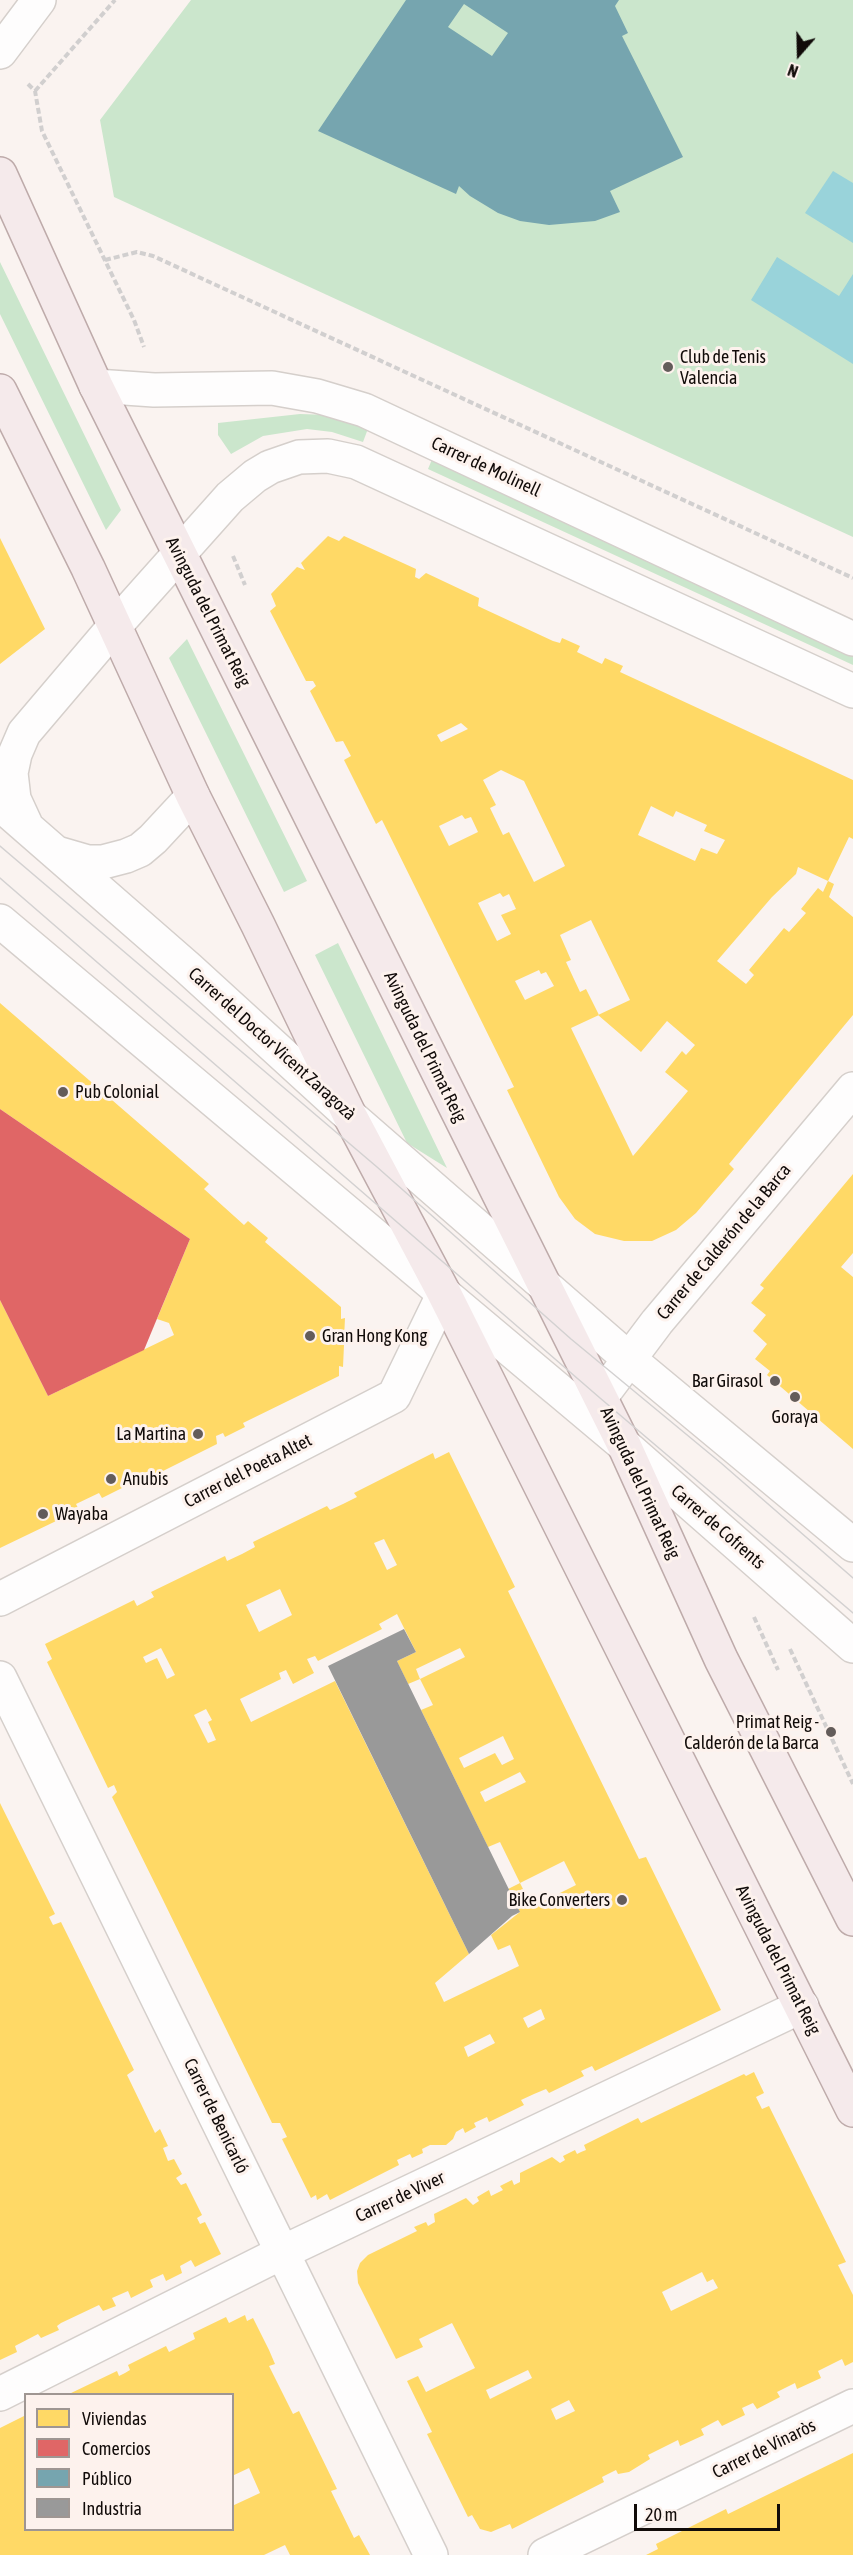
<!DOCTYPE html>
<html>
<head>
<meta charset="utf-8">
<style>
  body { margin:0 }
  #map { position:relative; width:853px; height:2555px; overflow:hidden; background:#faf3f0; font-family:"Asap Condensed",sans-serif }
  canvas { display:block }
  .legend { position:absolute; left:24px; top:2393px; width:210px; height:138px; box-sizing:border-box; background:#fdf2ed; border:2px solid #9f9692; margin:0; padding:8px 10px; list-style:none; font-size:18px; color:#110b09 }
  .legend li { display:flex; align-items:center; gap:12px; height:30px }
  .legend b { width:30px; border:2px solid #9f9692 }
  .north { position:absolute; left:769px; top:24px; width:60px; height:60px; -webkit-text-stroke:4px #fdf2ed; paint-order:stroke; rotate:200deg; font-size:16px; font-weight:700; line-height:24px; text-align:center; color:#110b09 }
  .north::after { content:''; display:block; margin:auto; width:21px; height:27px; background:#110b09; clip-path:polygon(50% 0,100% 100%,50% 72%,0 100%) }
  .scale { position:absolute; left:634px; top:2504px; width:146px; height:27px; box-sizing:border-box; border:3px solid #110b09; border-top:0; padding-left:8px; font-size:18px; line-height:21px; white-space:nowrap; color:#110b09; -webkit-text-stroke:4px #fdf2ed; paint-order:stroke }
</style>
</head>
<body>
<div id="map">
<canvas width="853" height="2555"></canvas>
<ul class="legend">
<li><b style="height:16px;background:#ffd966"></b>Viviendas</li>
<li><b style="height:16px;background:#e06666"></b>Comercios</li>
<li><b style="height:16px;background:#76a5af"></b>Público</li>
<li><b style="height:16px;background:#999"></b>Industria</li>
</ul>
<div class="north">N</div>
<div class="scale">20 m</div>
</div>
<script>
const context = document.querySelector('canvas').getContext('2d');
context.lineJoin = 'round';
function paint(path, color) {
  context.fillStyle = color;
  context.fill(path, 'evenodd');
}
function shape(rows) {
  const path = new Path2D();
  for (const r of rows) {
    path.moveTo(r[0], r[1]);
    for (let i = 2; i < r.length; i += 2) path.lineTo(r[i], r[i + 1]);
  }
  return path;
}
function stroke(path, color, width, dash) {
  context.strokeStyle = color;
  context.lineWidth = width;
  context.lineCap = dash ? 'butt' : 'round';
  context.setLineDash(dash || []);
  context.stroke(path);
}
function write(font, color, halo, rows, align = 'center') {
  context.font = font + ' "Asap Condensed",sans-serif';
  context.lineWidth = 6;
  context.setLineDash([]);
  context.textBaseline = 'middle';
  context.strokeStyle = halo;
  context.fillStyle = color;
  for (const [text, x, y, turn = 0] of rows) {
    context.save();
    context.translate(x, y);
    context.rotate((+turn || 0) * Math.PI / 180);
    context.textAlign = isNaN(turn) ? turn : align;
    if (halo) context.strokeText(text, 0, 0);
    context.fillText(text, 0, 0);
    context.restore();
  }
}
paint(shape([
  [191,0,853,0,853,537,114,197,100,120],
  [0,262,121,510,106,530,0,314],
  [300,414,328,415,369,426,363,442,332,432,307,429,263,436,231,454,218,435,218,423],
  [433,457,853,650,853,665,428,469],
  [187,639,307,881,284,892,169,658],
  [338,943,447,1168,407,1143,315,955]
]), '#cbe6cc');
paint(shape([
  [833,171,853,183,853,243,805,213],
  [777,257,839,296,853,274,853,364,751,300]
]), '#99d3da');
paint(shape([
  [328,536,339,541,344,536,416,569,415,577,419,579,426,573,479,598,478,606,482,608,553,641,560,643,562,638,580,646,577,652,602,664,605,658,623,666,620,672,853,780,853,839,849,837,828,881,798,867,796,874,772,897,717,961,746,984,754,975,749,970,784,928,789,932,806,913,801,909,818,888,823,892,828,881,834,884,829,897,853,917,853,1015,729,1164,734,1169,696,1213,676,1230,652,1241,624,1241,595,1234,575,1219,559,1197,507,1090,514,1087,382,820,376,824,344,760,351,756,343,741,336,742,310,691,316,686,313,681,306,681,270,611,276,606,271,594,297,567,305,570,301,563],
  [461,723,468,729,441,742,437,735],
  [501,770,524,781,565,866,534,882,509,832,503,835,490,808,496,805,483,780],
  [651,806,673,817,676,811,707,825,704,831,725,840,717,854,701,848,695,861,638,835],
  [462,815,465,819,471,817,478,832,449,846,439,826],
  [500,893,503,897,509,894,516,909,501,915,511,934,497,941,478,903],
  [591,920,630,1000,598,1015,641,1052,667,1021,695,1045,686,1055,682,1051,665,1072,688,1091,633,1156,571,1028,599,1015,586,989,580,992,566,962,571,960,560,935],
  [539,970,541,974,546,972,554,986,525,1000,515,981],
  [0,538,45,629,0,664],
  [0,1003,209,1184,204,1189,244,1225,248,1221,268,1238,265,1242,341,1307,341,1319,345,1318,344,1339,340,1339,340,1345,344,1345,343,1367,339,1366,339,1376,243,1423,245,1427,225,1437,223,1433,216,1436,217,1444,143,1481,137,1478,136,1474,128,1479,130,1484,102,1498,99,1493,76,1504,79,1510,0,1548,0,1300,48,1396,174,1335,169,1323,157,1319,190,1239,0,1109],
  [853,1174,853,1253,841,1267,853,1277,853,1449,767,1375,770,1371,755,1359,767,1344,753,1331,766,1315,751,1303,764,1288,760,1285],
  [449,1452,515,1587,508,1591,639,1859,646,1857,721,2010,595,2071,592,2066,581,2071,584,2076,549,2093,546,2089,534,2094,521,2100,524,2105,489,2122,487,2117,474,2123,476,2127,465,2133,463,2128,456,2132,453,2139,446,2145,430,2145,422,2149,423,2153,412,2158,410,2154,397,2160,399,2165,330,2200,327,2194,317,2200,316,2195,311,2198,282,2139,287,2137,280,2123,272,2123,163,1900,112,1797,117,1792,114,1785,108,1788,47,1662,52,1659,45,1644,134,1600,137,1606,154,1597,151,1592,225,1556,227,1561,242,1554,255,1547,253,1542,327,1506,330,1510,343,1504,357,1497,354,1493,433,1453,435,1459],
  [384,1539,397,1565,387,1570,374,1543],
  [280,1589,292,1615,259,1632,246,1605],
  [397,1614,416,1652,397,1661,408,1684,420,1679,433,1705,421,1710,488,1847,500,1842,520,1883,564,1861,576,1885,532,1907,520,1883,508,1889,520,1912,491,1935,498,1950,510,1945,519,1966,444,2002,435,1983,469,1954,335,1681,251,1722,240,1699,281,1679,279,1673,286,1670,293,1684,314,1673,307,1659,315,1656,318,1661,382,1629,379,1624],
  [161,1648,175,1675,167,1679,157,1658,146,1663,143,1657],
  [460,1648,465,1657,420,1679,416,1669],
  [206,1709,212,1720,208,1722,216,1740,208,1743,194,1715],
  [503,1736,514,1759,502,1765,495,1753,464,1768,459,1758],
  [520,1772,526,1782,485,1802,480,1792],
  [541,2009,545,2019,528,2028,523,2018],
  [490,2034,495,2043,468,2057,464,2047],
  [0,1803,55,1914,49,1917,53,1925,61,1922,134,2070,127,2075,129,2079,155,2133,160,2129,168,2146,163,2148,168,2161,174,2159,182,2174,176,2178,181,2185,186,2183,202,2215,197,2218,200,2224,205,2222,221,2254,195,2267,191,2260,180,2266,182,2273,166,2281,163,2274,150,2280,153,2287,131,2298,128,2291,112,2298,116,2306,103,2311,99,2305,61,2323,57,2326,59,2330,41,2338,38,2334,15,2346,17,2352,0,2360],
  [754,2072,764,2093,756,2097,762,2109,769,2106,846,2262,838,2265,853,2295,853,2362,845,2366,842,2359,818,2371,821,2378,797,2389,795,2383,777,2392,780,2397,757,2409,753,2403,742,2408,745,2415,722,2426,718,2420,701,2429,704,2435,680,2446,678,2440,648,2455,650,2459,629,2472,618,2474,616,2470,602,2477,604,2482,512,2529,510,2524,491,2532,480,2529,472,2515,468,2517,427,2434,432,2432,407,2381,418,2376,426,2392,475,2368,452,2323,419,2339,423,2347,396,2359,358,2283,357,2271,360,2263,368,2255,417,2231,414,2227,426,2222,428,2226,435,2222,434,2214,466,2198,473,2205,479,2201,477,2197,489,2190,491,2196,503,2190,500,2186,512,2180,514,2185,520,2182,520,2173,552,2157,560,2163,565,2160,563,2156,575,2150,577,2154,581,2152,586,2150,584,2145,638,2118,641,2123,744,2074,746,2076],
  [702,2272,707,2282,713,2279,718,2288,671,2311,662,2292],
  [528,2370,532,2378,490,2399,486,2390],
  [569,2400,575,2411,556,2420,551,2409],
  [245,2315,247,2321,253,2318,269,2350,275,2364,269,2366,293,2414,299,2411,337,2489,331,2491,354,2538,359,2535,370,2555,290,2555,285,2545,264,2555,0,2555,0,2428,26,2415,26,2530,232,2530,232,2506,260,2493,249,2468,232,2476,232,2394,69,2394,117,2371,119,2376,125,2373,130,2370,128,2365,166,2346,169,2352,195,2339,193,2333,226,2317,229,2323],
  [853,2453,853,2555,646,2555,658,2549,656,2544,726,2509,728,2514]
]), '#ffd966');
paint(shape([
  [0,1109,190,1239,144,1350,48,1396,0,1300]
]), '#e06666');
paint(shape([
  [406,0,619,0,615,6,628,33,622,36,683,157,610,191,620,212,595,221,549,225,520,221,498,213,470,196,459,186,456,194,318,131],
  [464,4,508,33,492,56,448,27]
]), '#76a5af');
paint(shape([
  [404,1629,416,1652,397,1661,520,1912,512,1916,469,1954,328,1666]
]), '#999');
const minor = shape([
  [600,1398,657,1322,853,1089],
  [0,1599,394,1396,444,1293],
  [0,1678,431,2555],
  [0,2394,283,2252,802,2006],
  [545,2555,853,2406]
]);
const tertiary = shape([
  [96,386,154,390,272,388,317,396,364,410,853,639],
  [0,804,188,968,350,1116,629,1359,853,1545],
  [26,825,14,799,11,773,15,754,24,733,114,627,230,497,255,476,270,467,299,457,328,456,356,462,853,691],
  [57,853,88,862,103,862,126,856,140,850,153,839,193,796],
  [0,921,624,1445,853,1646]
]);
const secondary = shape([
  [0,52,39,0]
]);
const primary = shape([
  [0,174,96,386,624,1445,721,1659,853,1919],
  [0,391,88,568,193,796,258,925,350,1116,444,1293,853,2110]
]);
stroke(minor, '#d5cfcb', 36);
stroke(tertiary, '#d5cfcb', 36);
stroke(secondary, '#d5cfcb', 36);
stroke(primary, '#beabaa', 36);
stroke(shape([
  [28,84,35,91,42,131,134,320,144,347],
  [35,91,115,0],
  [105,260,137,252,153,256,853,578],
  [233,556,245,585],
  [754,1617,778,1670],
  [790,1649,853,1784]
]), '#d1cfcf', 4, [6, 3]);
stroke(minor, '#fefdfd', 33);
stroke(tertiary, '#fefdfd', 33);
stroke(secondary, '#fefdfd', 33);
stroke(primary, '#f5eaeb', 33);
stroke(shape([
  [0,846,377,1167,571,1339,721,1463,853,1578],
  [0,878,600,1398,853,1613]
]), '#d3d1d1', 1.5);
for (const [x, y, r, color] of [
  [668,367,6,"#635c5a"],
  [63,1092,6,"#635c5a"],
  [310,1336,6,"#635c5a"],
  [775,1381,6,"#635c5a"],
  [795,1397,6,"#635c5a"],
  [198,1434,6,"#635c5a"],
  [111,1479,6,"#635c5a"],
  [43,1514,6,"#635c5a"],
  [831,1732,6,"#635c5a"],
  [622,1900,6,"#635c5a"]
]) {
  const dot = new Path2D();
  dot.arc(x, y, r, 0, 2 * Math.PI);
  context.fillStyle = color;
  context.fill(dot);
  stroke(dot, '#fdf2ed', 2);
}
write('18px', '#110b09', '#fdf2ed', [
  ["Club de Tenis",680,357],
  ["Valencia",680,378],
  ["Pub Colonial",75,1092],
  ["Gran Hong Kong",322,1336],
  ["Bar Girasol",763,1381,"right"],
  ["Goraya",795,1417,"center"],
  ["La Martina",186,1434,"right"],
  ["Anubis",123,1479],
  ["Wayaba",55,1514],
  ["Primat Reig -",819,1722,"right"],
  ["Calderón de la Barca",819,1743,"right"],
  ["Bike Converters",610,1900,"right"]
], 'left');
write('18px', '#110b09', '#fdf2ed', [
  ["Carrer de Molinell",486,467,25],
  ["Avinguda del Primat Reig",208,612,63],
  ["Carrer del Doctor Vicent Zaragozà",272,1044,42],
  ["Avinguda del Primat Reig",425,1047,64],
  ["Carrer de Calderón de la Barca",724,1242,-50],
  ["Carrer del Poeta Altet",248,1471,-27],
  ["Avinguda del Primat Reig",640,1483,65],
  ["Carrer de Cofrents",718,1527,41],
  ["Avinguda del Primat Reig",778,1960,63],
  ["Carrer de Benicarló",216,2116,64],
  ["Carrer de Viver",400,2197,-25],
  ["Carrer de Vinaròs",764,2449,-26]
]);
</script>
</body>
</html>
